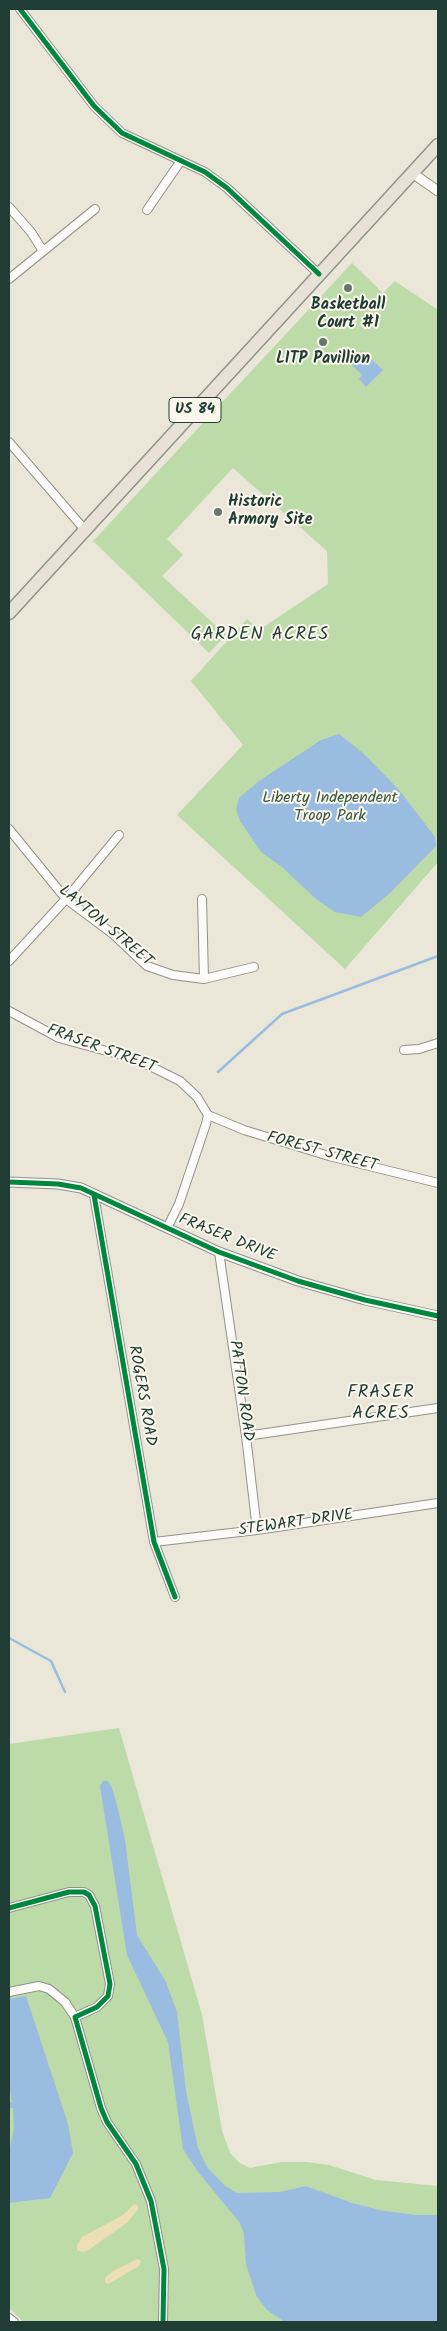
<!DOCTYPE html>
<html>
<head>
<meta charset="utf-8">
<style>
  body { margin:0 }
  #map { position:relative; width:447px; height:2331px; overflow:hidden; background:#eae6d8; font-family:Kalam,sans-serif }
  canvas { display:block }
  .frame { position:absolute; inset:0; border:10px solid #1f3d34; pointer-events:none }
</style>
</head>
<body>
<div id="map">
<canvas width="447" height="2331"></canvas>
<div class="frame"></div>
</div>
<script>
const context = document.querySelector('canvas').getContext('2d');
context.lineJoin = 'round';
function paint(path, color) {
  context.fillStyle = color;
  context.fill(path, 'evenodd');
}
function shape(rows) {
  const path = new Path2D();
  for (const r of rows) {
    path.moveTo(r[0], r[1]);
    for (let i = 2; i < r.length; i += 2) path.lineTo(r[i], r[i + 1]);
  }
  return path;
}
function stroke(path, color, width, dash) {
  context.strokeStyle = color;
  context.lineWidth = width;
  context.lineCap = dash ? 'butt' : 'round';
  context.setLineDash(dash || []);
  context.stroke(path);
}
function write(font, color, halo, rows, align = 'center') {
  context.font = font + ' Kalam,sans-serif';
  context.lineWidth = 4;
  context.setLineDash([]);
  context.textBaseline = 'middle';
  context.strokeStyle = halo;
  context.fillStyle = color;
  for (const [text, x, y, turn = 0] of rows) {
    context.save();
    context.translate(x, y);
    context.rotate((+turn || 0) * Math.PI / 180);
    context.textAlign = isNaN(turn) ? turn : align;
    if (halo) context.strokeText(text, 0, 0);
    context.fillText(text, 0, 0);
    context.restore();
  }
}
paint(shape([
  [352,263,383,293,395,281,438,310,438,862,345,969,177,815,243,745,191,681,247,619,259,630,328,584,327,551,233,468,167,539,183,555,162,576,226,635,209,653,93,541],
  [119,1728,202,2015,222,2131,230,2153,240,2163,250,2168,281,2162,307,2162,329,2165,376,2180,438,2186,438,2322,24,2322,9,2308,9,1744]
]), '#bddaa9');
paint(shape([
  [134,2204,137,2205,138,2209,128,2222,87,2251,82,2252,77,2250,77,2245,82,2237,123,2215],
  [137,2259,141,2261,139,2266,108,2284,105,2282,105,2278,113,2271]
]), '#ecdfb8');
paint(shape([
  [362,351,383,370,366,387,359,379,362,375,350,363],
  [339,734,364,754,400,791,435,837,436,846,390,893,361,917,335,912,316,899,282,867,261,852,240,821,236,809,239,798,259,781,321,740],
  [103,1781,108,1781,112,1788,117,1805,125,1840,137,1935,166,1982,177,2012,186,2091,198,2148,207,2167,225,2186,237,2193,280,2192,306,2186,352,2203,384,2211,417,2215,438,2215,438,2322,285,2322,267,2310,256,2295,246,2264,244,2234,240,2223,198,2172,183,2149,168,2042,127,1955,100,1786],
  [26,1996,68,2124,73,2153,50,2198,9,2203,9,2152,14,2128,13,2108,9,2108,9,2103,12,2102,9,2085,9,1999]
]), '#9abce0');
stroke(shape([
  [218,1072,282,1014,438,956],
  [9,1638,51,1661,65,1692]
]), '#9abce0', 2.5);
const minor = shape([
  [20,9,94,106,122,133,205,172,227,188,319,274],
  [9,207,31,232,43,251],
  [147,210,180,162],
  [9,279,95,209],
  [9,442,85,530],
  [9,829,66,899,113,934,147,966,173,975,204,979,254,967],
  [202,899,204,979],
  [9,961,66,899,119,835],
  [9,1011,59,1038,136,1059,180,1081,197,1097,208,1115,206,1124,179,1204,167,1228],
  [404,1050,419,1049,438,1043],
  [208,1115,244,1130,329,1156,438,1183],
  [94,1195,154,1542,175,1597],
  [219,1252,246,1436,257,1530],
  [246,1436,438,1408],
  [154,1542,257,1530,438,1503],
  [9,1908,69,1892,84,1892,89,1895,95,1906,110,1984,108,1996,97,2007,75,2017,101,2108,107,2122,136,2164,151,2201,164,2269,163,2322],
  [9,1992,39,1986,49,1989,65,2002,75,2017],
  [9,2318,14,2322]
]);
const tertiary = shape([
  [412,173,438,191],
  [9,1182,58,1184,81,1188,219,1252,298,1281,365,1300,438,1316]
]);
const trunk = shape([
  [9,613,438,145]
]);
stroke(minor, '#90938a', 10);
stroke(tertiary, '#90938a', 11);
stroke(trunk, '#90938a', 15);
stroke(minor, '#fcfbf9', 8);
stroke(tertiary, '#fcfbf9', 9);
stroke(trunk, '#e7e2d5', 12);
stroke(shape([
  [20,9,94,106,122,133,205,172,227,188,319,274],
  [9,1182,58,1184,81,1188,219,1252,298,1281,365,1300,438,1316],
  [94,1195,154,1542,175,1597],
  [9,1908,69,1892,84,1892,89,1895,95,1906,110,1984,108,1996,97,2007,75,2017,101,2108,107,2122,136,2164,151,2201,164,2269,163,2322]
]), '#00873e', 5);
for (const [x, y, r, color] of [
  [348,288,5,"#66786d"],
  [323,342,5,"#66786d"],
  [218,512,5,"#66786d"]
]) {
  const dot = new Path2D();
  dot.arc(x, y, r, 0, 2 * Math.PI);
  context.fillStyle = color;
  context.fill(dot);
  stroke(dot, '#fbf7ec', 2);
}
for (const [x, y, w] of [
  [195,410,52]
]) {
  const box = new Path2D();
  box.roundRect(x - w / 2, y - 12.5, w, 25, 4);
  context.fillStyle = '#fbf7ec';
  context.fill(box);
  stroke(box, '#1f3d34', 1);
}
write('bold 15px', '#1f3d34', null, [
  ["US 84",195,410]
]);
write('bold 16px', '#1f3d34', '#fbf7ec', [
  ["Basketball",348,306],
  ["Court #1",348,324],
  ["LITP Pavillion",323,360],
  ["Historic",228,503,"left"],
  ["Armory Site",228,521,"left"]
]);
write('16px', '#375b44', '#fbf7ec', [
  ["Liberty Independent",330,799],
  ["Troop Park",330,817]
]);
write('16px', '#1f3d34', '#fbf7ec', [
  ["LAYTON STREET",105,927,40],
  ["FRASER STREET",101,1050,20],
  ["FOREST STREET",322,1153,15],
  ["FRASER DRIVE",227,1239,22],
  ["PATTON ROAD",240,1391,82],
  ["ROGERS ROAD",141,1396,80],
  ["STEWART DRIVE",296,1524,-8]
]);
context.letterSpacing = '1px';
write('18px', '#1f3d34', '#fbf7ec', [
  ["GARDEN ACRES",260,636],
  ["FRASER",381,1394],
  ["ACRES",381,1415]
]);
context.letterSpacing = '0px';
</script>
</body>
</html>
